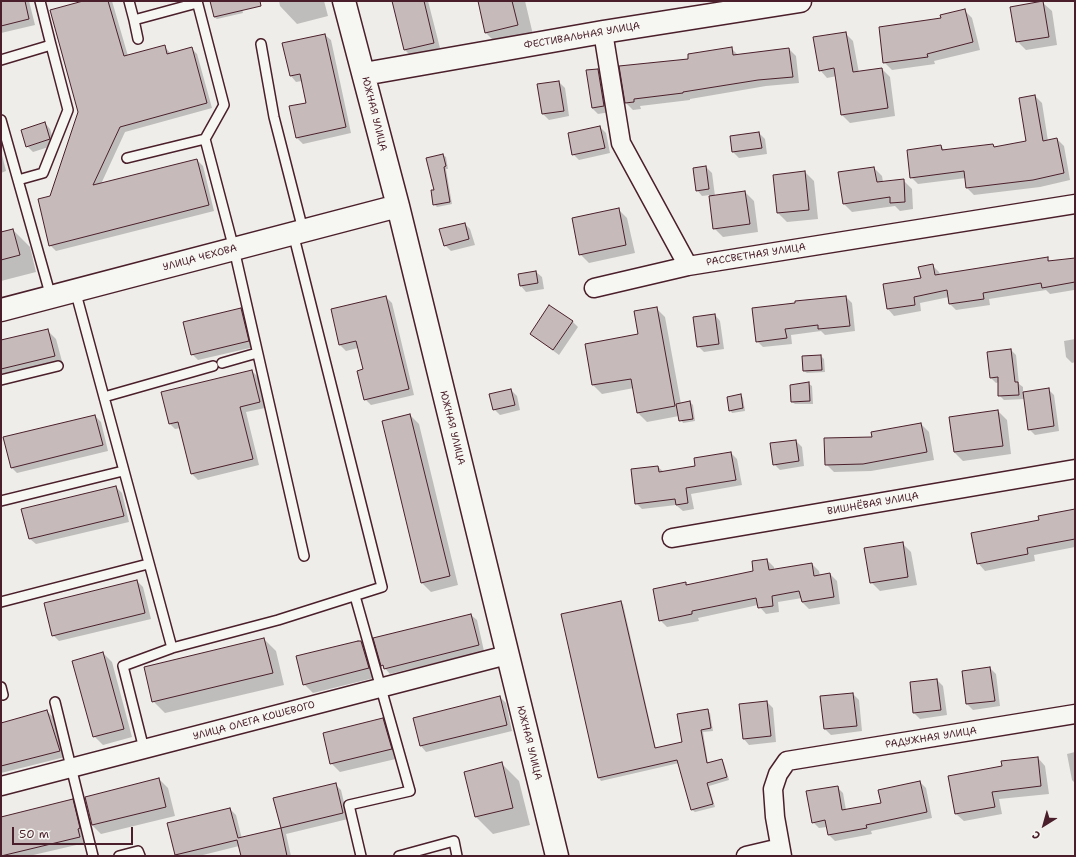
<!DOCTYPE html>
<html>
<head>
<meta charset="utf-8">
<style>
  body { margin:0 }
  #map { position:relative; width:1076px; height:857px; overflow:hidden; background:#efedea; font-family:"Shantell Sans",sans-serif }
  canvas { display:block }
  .frame { position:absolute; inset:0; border:2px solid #4a1f2b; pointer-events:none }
  .north { position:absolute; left:1024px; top:805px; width:40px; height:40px; -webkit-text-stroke:3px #f6f6f2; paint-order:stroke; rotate:217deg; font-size:11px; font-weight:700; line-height:16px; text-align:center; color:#4a1f2b }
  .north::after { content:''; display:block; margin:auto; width:14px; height:18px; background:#4a1f2b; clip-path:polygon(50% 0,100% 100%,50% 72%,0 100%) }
  .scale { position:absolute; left:12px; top:827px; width:121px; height:18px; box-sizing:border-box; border:2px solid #4a1f2b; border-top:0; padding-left:5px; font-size:12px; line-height:14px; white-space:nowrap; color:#4a1f2b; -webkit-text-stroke:3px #f6f6f2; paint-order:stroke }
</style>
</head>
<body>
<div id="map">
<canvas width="1076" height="857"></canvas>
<div class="frame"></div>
<div class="north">С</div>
<div class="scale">50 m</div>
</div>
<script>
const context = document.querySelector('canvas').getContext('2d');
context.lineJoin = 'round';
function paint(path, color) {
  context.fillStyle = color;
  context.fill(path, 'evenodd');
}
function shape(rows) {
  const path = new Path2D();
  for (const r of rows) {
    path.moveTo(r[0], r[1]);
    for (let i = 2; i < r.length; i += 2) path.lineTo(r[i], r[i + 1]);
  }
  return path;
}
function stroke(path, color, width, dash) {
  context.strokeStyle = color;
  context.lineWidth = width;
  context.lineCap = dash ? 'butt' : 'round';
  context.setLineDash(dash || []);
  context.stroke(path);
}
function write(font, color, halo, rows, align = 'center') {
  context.font = font + ' "Shantell Sans",sans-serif';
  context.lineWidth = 3.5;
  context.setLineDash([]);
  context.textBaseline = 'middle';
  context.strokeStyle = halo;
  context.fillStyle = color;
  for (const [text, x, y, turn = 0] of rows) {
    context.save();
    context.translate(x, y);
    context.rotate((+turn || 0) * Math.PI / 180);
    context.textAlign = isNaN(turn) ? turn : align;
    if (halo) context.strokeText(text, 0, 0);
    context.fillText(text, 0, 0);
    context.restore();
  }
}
paint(shape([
  [1,1,29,1,35,25,1,33],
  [86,1,112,1,128,56,164,46,171,54,191,48,197,54,212,108,125,132,101,184,197,160,203,166,214,211,56,251,50,245,51,197,79,112],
  [211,1,240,1,243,13,217,19,214,17],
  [279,1,324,1,328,16,297,24,280,6],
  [393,1,428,1,440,48,411,56,405,50],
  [479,1,525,1,535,43,503,50,486,33],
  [1043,3,1052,11,1057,45,1026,50,1017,41],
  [964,10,972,18,980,50,934,61,935,64,892,70,884,62,942,19],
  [845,33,853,41,859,73,882,69,890,77,895,116,850,123,842,115,837,76,827,78,820,70],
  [325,35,331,40,351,133,303,144,297,138,290,107,308,103,302,81,296,82,291,76,283,44],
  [731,48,738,55,789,49,796,56,799,83,766,86,690,99,690,100,640,106,641,109,633,110,626,103,690,60],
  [598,70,604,75,610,112,598,114,592,108,587,71],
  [559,82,565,88,569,116,549,120,543,114,538,85],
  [1035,96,1042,103,1048,141,1057,139,1064,146,1070,180,1040,187,974,195,967,188,966,178,918,184,911,177,941,146,945,151,993,145,995,147,1027,142],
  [45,123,50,129,55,145,33,152,27,146],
  [600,127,606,133,610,153,579,160,573,154],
  [759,133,765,139,767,154,739,158,733,152],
  [1,151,6,171,1,173],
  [443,155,446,157,448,169,446,169,452,204,437,207,434,204,435,191],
  [706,167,712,173,715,196,745,192,754,201,758,232,723,237,714,228,710,195,702,196,697,190],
  [874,168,882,176,883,182,903,180,912,189,913,209,900,211,895,206,852,212,844,204,839,173],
  [805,172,814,181,818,219,787,222,778,213,774,176],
  [618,209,627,218,635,253,589,263,580,254],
  [465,224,470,229,475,245,451,251,445,245],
  [13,230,30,247,36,272,1,281,1,233],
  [1047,258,1051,262,1075,259,1075,292,1074,290,1050,294,1046,290,989,299,990,305,956,310,950,304,949,297,920,303,921,311,894,316,888,309,884,285,922,279,932,265,939,272,940,275],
  [536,272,542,277,544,289,526,292,521,286],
  [386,297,392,303,414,395,371,405,365,399,364,370,358,348,346,351,340,345,332,310],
  [846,297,852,303,855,331,825,335,821,331,791,335,792,344,763,347,757,341],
  [656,308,665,317,681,404,690,402,693,405,695,421,683,423,679,416,647,422,638,413,634,388,602,394,593,385,586,345,639,335],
  [241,309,247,315,254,347,198,360,192,354],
  [715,315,720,321,724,349,704,352,698,346],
  [572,321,578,327,559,355,531,334],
  [47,330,56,339,63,365,2,380,1,341],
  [1075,339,1075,362,1072,363,1066,357,1064,341],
  [1011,350,1016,355,1019,384,1023,387,1023,393,1048,389,1054,395,1059,431,1035,435,1029,429,1025,399,1004,400,999,395,999,382,996,383,991,378,988,353],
  [821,356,824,359,825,372,807,373,804,371,803,357],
  [252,371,258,377,265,408,246,412,259,465,198,480,192,474,181,428,175,429,170,424],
  [809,384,812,386,813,404,795,404,792,402],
  [511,390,517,396,520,410,500,415,494,409],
  [741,395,743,398,745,411,732,413,730,410],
  [998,411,1007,420,1011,454,963,461,954,452],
  [410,415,419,424,458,585,431,592,422,583],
  [95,416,101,422,108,451,17,473,11,467],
  [921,424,929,432,934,460,871,471,834,472,826,464,873,438],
  [796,441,802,447,804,466,780,470,774,464],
  [731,453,737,459,742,485,691,494,694,509,683,511,676,505,642,509,636,503,658,467,664,472,696,466],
  [116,487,122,493,129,522,36,544,30,539],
  [1075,510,1075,547,1034,555,1035,561,985,571,978,563,1040,521],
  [902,543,911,552,917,585,880,591,871,582],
  [767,560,774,567,774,570,812,564,819,571,820,576,830,574,837,581,840,604,809,609,802,602,802,598,778,602,779,612,766,614,758,605,698,618,699,621,667,627,660,620,685,583,688,586,754,572],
  [137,581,143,587,151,619,59,641,53,635],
  [621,602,623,604,656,749,683,743,707,710,710,713,713,731,703,732,708,764,722,760,724,763,729,780,709,786,715,807,695,812,692,810,679,763,601,781,599,778],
  [471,615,477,620,484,651,390,674,382,665],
  [264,639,276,651,284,685,165,713,153,701],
  [361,642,370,651,378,677,313,693,304,684],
  [103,653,112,662,132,737,103,745,94,736],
  [990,668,996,674,1000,706,973,710,967,704,963,671],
  [937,680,943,686,947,715,920,719,914,713,911,683],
  [853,694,859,700,862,731,831,735,825,729],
  [500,697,506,703,512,731,426,752,421,746,414,718],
  [767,702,773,708,776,742,749,745,744,739],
  [47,711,53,717,65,757,1,773,1,724],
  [383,720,392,729,400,758,340,772,331,763],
  [1075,752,1075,783,1072,780,1067,754],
  [1038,758,1045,766,1049,794,999,799,1002,814,964,821,956,814],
  [502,764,519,781,530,825,493,834,476,817],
  [159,779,168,788,175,816,101,834,92,825],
  [920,782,926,788,932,818,871,831,872,834,835,841,829,835,827,827,819,828,813,822,837,787,843,793,846,810,882,803],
  [335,784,341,790,348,819,286,834,291,856,242,856,239,846,199,856,177,856,176,854,230,809,236,815,242,839,282,829,274,798],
  [73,800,78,806,85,843,29,856,1,856,1,818]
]), '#0003');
const building = shape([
  [1,1,25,1,29,19,1,26,1,1],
  [83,1,108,1,124,56,165,45,167,54,192,47,207,103,120,127,93,185,197,159,209,205,49,246,38,199,50,196,78,112,50,10,83,1],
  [210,1,260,1,261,6,214,17,210,1],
  [392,1,424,1,434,43,404,50,392,1],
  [478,1,512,1,518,25,485,33,478,1],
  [1043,1,1049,37,1016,42,1010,7,1043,1],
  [965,9,973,42,927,54,928,57,883,63,879,27,941,18,940,15,965,9],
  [846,32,853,72,882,68,888,108,841,115,834,68,819,71,813,37,846,32],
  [325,34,346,127,296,138,289,106,306,103,300,74,290,76,282,43,325,34],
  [732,47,733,55,789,48,793,77,758,80,683,92,683,93,634,99,634,102,625,103,619,66,688,59,688,54,732,47],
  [598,69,604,106,592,108,586,70,598,69],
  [559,81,564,111,542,114,537,84,559,81],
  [1035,95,1043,141,1057,138,1064,173,1033,180,966,188,964,171,910,178,907,150,941,145,942,150,993,144,994,147,1026,141,1019,98,1035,95],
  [45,122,50,139,26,147,21,130,45,122],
  [600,126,605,148,572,155,568,133,600,126],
  [759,132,762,148,732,152,730,136,759,132],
  [443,154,446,166,444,167,450,202,433,205,431,190,434,190,426,158,443,154],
  [706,166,709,189,696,191,693,168,706,166],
  [874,167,877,182,904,179,905,202,890,203,890,197,843,204,838,172,874,167],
  [805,171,809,210,777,213,773,175,805,171],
  [745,191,750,224,713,229,709,196,745,191],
  [619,208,626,245,579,255,572,218,619,208],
  [465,223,469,239,444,246,439,229,465,223],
  [13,229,20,255,1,260,1,232,13,229],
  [1048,257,1048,261,1075,258,1075,282,1042,288,1041,283,983,293,984,299,949,304,947,290,914,297,915,305,887,309,883,284,921,278,918,267,933,264,935,275,1048,257],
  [536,271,538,283,520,286,518,274,536,271],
  [386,296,409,389,364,400,357,371,363,369,356,341,339,345,331,309,386,296],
  [846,296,850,326,818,329,818,325,785,329,787,338,756,342,752,308,795,303,795,301,846,296],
  [549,305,573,321,553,350,530,334,549,305],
  [657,307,675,406,637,413,631,379,592,385,585,344,638,334,634,311,657,307],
  [241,308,249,341,191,355,183,322,241,308],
  [715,314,719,344,697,347,693,317,715,314],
  [48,329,55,356,1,369,1,340,48,329],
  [1011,349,1015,382,1018,382,1019,395,998,396,998,377,990,378,987,352,1011,349],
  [821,355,822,370,803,371,802,356,821,355],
  [252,370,260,402,240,407,253,459,191,474,178,422,169,424,161,392,252,370],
  [809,382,810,401,791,402,790,385,809,382],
  [1049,388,1054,426,1028,430,1023,392,1049,388],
  [511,389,515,405,493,410,489,394,511,389],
  [741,394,743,408,729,411,727,397,741,394],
  [690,401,693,419,679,421,676,404,690,401],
  [998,410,1003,446,954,452,949,417,998,410],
  [410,414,450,576,421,583,382,421,410,414],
  [95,415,103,445,11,468,3,437,95,415],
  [921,423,927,452,863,464,825,465,824,438,872,437,871,432,921,423],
  [796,440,799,461,773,465,770,443,796,440],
  [731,452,736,480,686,488,688,503,676,505,675,499,635,504,631,469,658,466,659,472,695,466,694,458,731,452],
  [116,486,124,516,29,539,21,509,116,486],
  [1075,509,1075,539,1027,548,1028,554,977,564,971,533,1039,520,1038,516,1075,509],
  [903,542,908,577,870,583,864,548,903,542],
  [767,559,769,570,812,563,814,576,830,573,834,597,802,602,799,591,772,596,773,606,758,608,756,598,692,611,692,614,659,621,653,589,686,582,686,585,753,571,752,561,767,559],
  [137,580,145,613,52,636,44,603,137,580],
  [621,601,655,748,682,742,677,714,708,709,711,728,701,730,707,763,722,759,727,777,707,783,713,804,691,810,677,760,598,778,561,614,621,601],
  [471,614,479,645,384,669,383,665,381,666,373,638,471,614],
  [264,638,273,673,152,702,144,667,264,638],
  [358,641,361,641,369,668,303,685,296,656,358,641],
  [103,652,124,729,93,737,72,661,103,652],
  [990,667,995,701,966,704,962,671,990,667],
  [937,679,941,710,913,713,910,682,937,679],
  [853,693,857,726,824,729,820,696,853,693],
  [500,696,507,725,420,746,413,718,500,696],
  [767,701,771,736,743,739,739,704,767,701],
  [47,710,60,751,1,766,1,723,47,710],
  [383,718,392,749,330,764,323,733,383,718],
  [1038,757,1041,786,992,792,995,807,955,814,948,776,1002,766,1001,761,1038,757],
  [502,762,513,808,475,817,464,772,502,762],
  [159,778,166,807,92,825,85,797,159,778],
  [920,781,927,812,866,825,867,828,828,835,825,820,812,823,806,791,838,786,842,810,881,803,878,790,920,781],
  [336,783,343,813,281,828,273,798,336,783],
  [73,799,80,828,78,829,80,837,1,856,1,817,73,799],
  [230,808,238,838,281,828,287,856,241,856,237,840,175,855,167,823,230,808]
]);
paint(building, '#c6babb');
stroke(building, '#4a1f2b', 1);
const service = shape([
  [129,1,134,20,197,3],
  [197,1,224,105,205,139],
  [134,20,138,39],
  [261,44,274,117,303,230],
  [1,60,51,45,40,1],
  [1,120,51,297],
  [127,158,205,139,234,249,304,556],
  [18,180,43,173,68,110,51,45],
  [75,290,172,648],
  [222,363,257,353],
  [1,380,58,366],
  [104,397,213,366],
  [1,501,123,471],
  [355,596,410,791,349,805,361,856],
  [1,602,148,564],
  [1,687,3,695],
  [55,702,93,856],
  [144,749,123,666,172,648,278,620,382,587,293,233],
  [119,856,138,851,140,856],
  [399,856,454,841,457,856]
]);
const minor = shape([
  [603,32,621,143,688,266,1075,204],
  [594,288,688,266],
  [672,538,1075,469],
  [1,786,507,655],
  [746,856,780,848],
  [782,856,775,817,773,789,778,774,787,761,1075,714]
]);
const tertiary = shape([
  [344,1,398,206,557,856],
  [364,74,603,32,800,1],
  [1,310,398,206]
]);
stroke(service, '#4a1f2b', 12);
stroke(minor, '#4a1f2b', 21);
stroke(tertiary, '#4a1f2b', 25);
stroke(service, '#f6f6f2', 9);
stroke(minor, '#f6f6f2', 18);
stroke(tertiary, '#f6f6f2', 22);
write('10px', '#4a1f2b', '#f6f6f2', [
  ["ФЕСТИВАЛЬНАЯ УЛИЦА",582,36,-10],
  ["ЮЖНАЯ УЛИЦА",374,114,76],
  ["РАССВЕТНАЯ УЛИЦА",756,255,-9],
  ["УЛИЦА ЧЕХОВА",200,258,-15],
  ["ЮЖНАЯ УЛИЦА",452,428,76],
  ["ВИШНЁВАЯ УЛИЦА",873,504,-10],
  ["УЛИЦА ОЛЕГА КОШЕВОГО",254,721,-15],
  ["РАДУЖНАЯ УЛИЦА",931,738,-9],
  ["ЮЖНАЯ УЛИЦА",529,743,76]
]);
</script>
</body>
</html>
